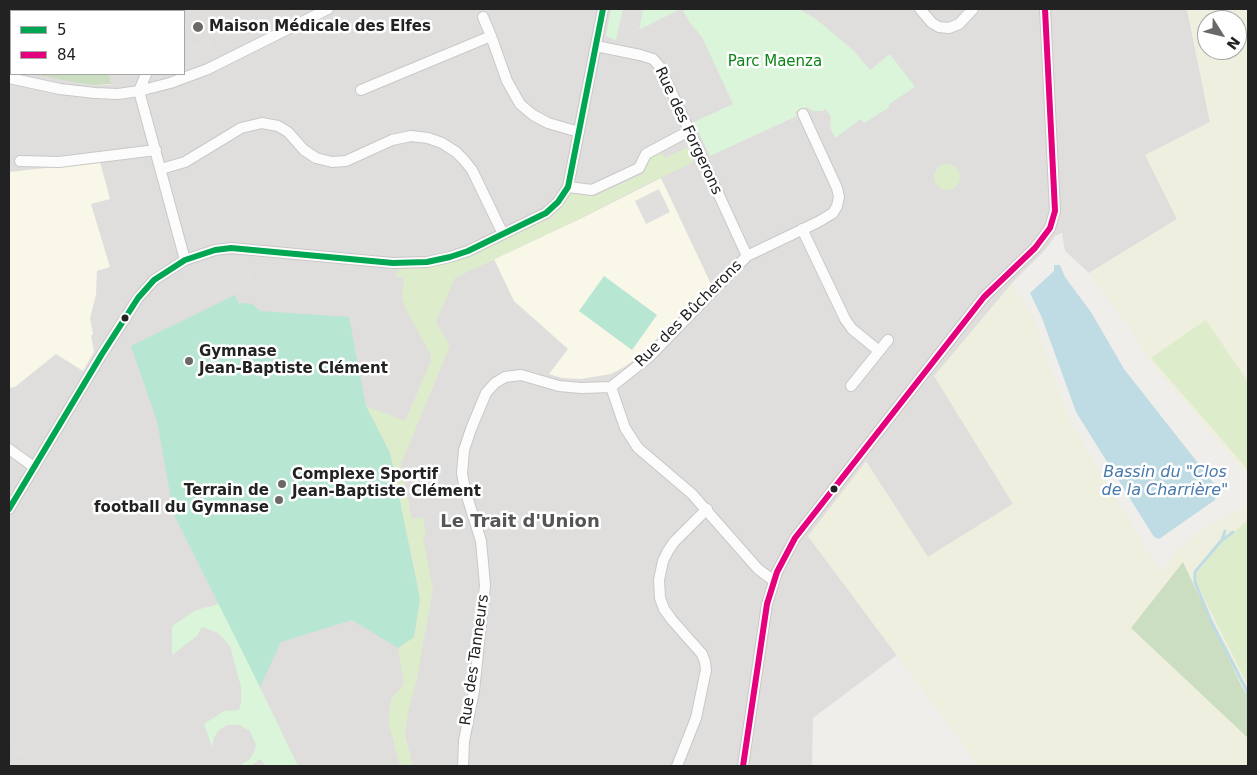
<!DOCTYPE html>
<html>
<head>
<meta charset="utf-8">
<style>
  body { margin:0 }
  #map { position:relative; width:1257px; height:775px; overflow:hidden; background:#f0eeeb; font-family:"DejaVu Sans",sans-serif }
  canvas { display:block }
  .frame { position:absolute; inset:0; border:10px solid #222; pointer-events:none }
  .legend { position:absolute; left:10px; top:10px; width:175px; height:65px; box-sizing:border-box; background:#fff; border:1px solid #a7a7a7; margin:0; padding:6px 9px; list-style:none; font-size:15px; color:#222 }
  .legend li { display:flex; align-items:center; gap:10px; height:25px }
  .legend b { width:25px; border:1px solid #a7a7a7 }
  .north { position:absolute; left:1197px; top:10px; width:50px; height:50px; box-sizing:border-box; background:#fff; border:1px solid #a7a7a7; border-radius:50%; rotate:126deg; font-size:14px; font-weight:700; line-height:20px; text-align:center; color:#222 }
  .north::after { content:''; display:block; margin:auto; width:18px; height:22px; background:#6a6968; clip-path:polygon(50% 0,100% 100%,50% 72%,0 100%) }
</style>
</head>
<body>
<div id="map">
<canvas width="1257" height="775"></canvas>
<div class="frame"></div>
<ul class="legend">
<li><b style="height:6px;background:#00a651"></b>5</li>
<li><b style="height:6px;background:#e5007d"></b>84</li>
</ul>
<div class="north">N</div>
</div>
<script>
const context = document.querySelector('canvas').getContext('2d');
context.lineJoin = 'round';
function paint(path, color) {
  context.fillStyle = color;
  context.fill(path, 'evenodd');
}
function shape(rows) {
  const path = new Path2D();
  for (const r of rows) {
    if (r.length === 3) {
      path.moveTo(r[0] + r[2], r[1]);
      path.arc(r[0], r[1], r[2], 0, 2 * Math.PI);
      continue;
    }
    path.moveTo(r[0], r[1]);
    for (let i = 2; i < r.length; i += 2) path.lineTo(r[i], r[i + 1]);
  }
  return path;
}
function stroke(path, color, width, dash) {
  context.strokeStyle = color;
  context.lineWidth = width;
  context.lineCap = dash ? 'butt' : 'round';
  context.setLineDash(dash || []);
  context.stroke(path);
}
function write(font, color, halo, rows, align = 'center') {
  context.font = font + ' "DejaVu Sans",sans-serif';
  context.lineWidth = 5;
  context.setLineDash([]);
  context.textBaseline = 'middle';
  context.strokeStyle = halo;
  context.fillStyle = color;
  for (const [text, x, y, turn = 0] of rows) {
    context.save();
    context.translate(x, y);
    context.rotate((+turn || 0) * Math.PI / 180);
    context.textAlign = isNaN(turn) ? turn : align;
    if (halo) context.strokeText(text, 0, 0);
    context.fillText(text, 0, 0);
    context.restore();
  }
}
paint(shape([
  [97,9,1187,9,1210,122,1146,155,1177,219,1089,273,1065,251,1062,233,1055,236,1045,250,1012,283,1013,504,928,557,808,536,897,655,813,718,812,766,9,766,9,47,11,74,34,74,94,85,111,85,109,74,184,74,184,11,98,11]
]), '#dfdedc');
paint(shape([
  [100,162,110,199,91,204,110,267,97,271,96,295,90,318,93,334,91,336,94,352,83,371,56,354,15,387,9,388,9,172],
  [661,178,711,284,644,352,626,366,611,374,581,379,562,378,549,374,568,349,514,301,494,259,580,219]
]), '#f8f7e8');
paint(shape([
  [1187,9,1248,9,1248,476,1149,361,1136,337,1089,273,1177,219,1145,155,1210,122],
  [1207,20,1237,20,1237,50,1207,50],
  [1012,283,1034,319,1069,420,1160,572,1176,552,1200,530,1248,504,1248,766,979,766,808,536,866,461,928,557,1013,504,934,376]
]), '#efefdf');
paint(shape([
  [689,147,693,154,692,163,643,186,579,219,455,278,436,322,450,346,401,464,412,519,423,517,426,533,423,538,433,589,417,679,408,712,405,735,413,766,400,766,388,721,391,699,404,684,398,648,414,637,420,599,390,453,366,406,405,421,431,361,430,353,406,310,402,298,404,277,396,277,396,274,400,269,405,267,466,257,553,216,568,192,595,196,644,173,651,156,661,150,665,158],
  [947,177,13],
  [1206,320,1248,382,1248,470,1153,360,1152,357],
  [1248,520,1248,685,1196,582,1197,573,1222,542]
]), '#ddeccb');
paint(shape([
  [9,9,97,9,98,11,11,11,11,59,9,44],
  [33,74,109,74,111,84,94,85,73,82],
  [1183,562,1242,687,1248,696,1248,738,1131,628]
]), '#cbdec1');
paint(shape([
  [611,9,623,9,616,40,606,36],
  [643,9,681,9,639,30],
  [682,9,799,9,816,19,834,34,854,51,870,70,890,54,915,87,888,105,890,107,864,123,861,119,835,138,830,127,831,117,826,109,822,111,813,111,807,107,795,112,797,116,710,156,694,122,733,104,702,37,690,23],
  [219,604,233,631,298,766,265,766,260,759,251,766,239,766,249,760,254,752,256,745,250,731,239,725,227,725,219,730,214,738,212,747,204,724,224,711,239,710,241,703,241,687,230,646,218,633,202,627,197,636,172,655,172,626,196,610]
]), '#daf5da');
paint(shape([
  [604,276,657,315,632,350,579,311],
  [235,295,239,304,243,303,252,304,260,311,349,317,366,406,390,453,420,599,414,637,398,648,352,620,281,642,260,687,174,515,157,421,131,346]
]), '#b7e6d2');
paint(shape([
  [623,9,643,9,636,44,616,40],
  [211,39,215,51,184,66,184,46,186,47],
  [659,189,670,212,646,224,635,201],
  [234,265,251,267,250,286,160,329,146,315,168,292,185,279,217,267],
  [18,741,21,742,41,749,31,759,9,753,9,750]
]), '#e0dfde');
paint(shape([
  [1054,265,1060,265,1065,277,1091,312,1124,369,1216,486,1215,500,1159,539,1154,537,1076,412,1042,318,1030,293,1054,271]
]), '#bfdbe3');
stroke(shape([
  [47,9,48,11],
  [1233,532,1221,541,1195,572,1195,582,1211,621,1248,693],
  [1222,540,1225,531]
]), '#bfdbe3', 3);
const minor = shape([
  [920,9,932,23,939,27,949,28,959,24,973,9],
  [165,11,165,9],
  [483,17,491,36,507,81,520,104,533,115,548,123,579,132],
  [596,46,640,55,653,59,660,67,747,256],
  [9,78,60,89,95,93,118,94,139,91,170,83,208,69,328,9],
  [361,90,491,36],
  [139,91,185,260],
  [139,91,146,74],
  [20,161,59,162,156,150],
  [161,169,185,162,241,128,262,123,278,126,288,132,304,150,316,158,332,162,346,161,392,140,411,136,428,138,442,143,456,152,464,160,472,170,503,234],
  [568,187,592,190,639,168,646,154,689,131],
  [802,229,845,319,852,329,879,351],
  [851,386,888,340],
  [611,387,649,357,747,256,818,222,833,213,837,206,839,197,837,188,803,114],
  [611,387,625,428,638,448,692,494,758,569,774,581],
  [9,449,34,467],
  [9,509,102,354,138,298,154,280,185,260,215,250,231,248,393,263,427,262,450,257,468,251,546,213,558,202,568,187,603,9],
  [463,766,464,741,474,691,485,585,481,541,465,490,462,473,464,450,471,429,486,393,495,383,505,377,521,375,559,386,581,388,611,387],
  [677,766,696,718,706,670,705,662,702,654,672,620,664,609,660,598,659,580,663,561,668,551,674,542,707,509],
  [743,766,767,604,777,572,795,538,984,297,1035,248,1050,228,1055,211,1045,9]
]);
stroke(minor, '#c9c8c7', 12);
stroke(minor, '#fdfcfc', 10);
stroke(shape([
  [9,509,102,354,138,298,154,280,185,260,215,250,231,248,393,263,427,262,450,257,468,251,546,213,558,202,568,187,603,9]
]), '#00a651', 6);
stroke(shape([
  [743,766,767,604,777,572,795,538,984,297,1035,248,1050,228,1055,211,1045,9]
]), '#e5007d', 6);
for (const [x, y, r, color] of [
  [198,27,6,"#6a6968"],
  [125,318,4.5,"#222"],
  [189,361,5,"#6a6968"],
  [282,484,5,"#6a6968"],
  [834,489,4.5,"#222"],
  [279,500,5,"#6a6968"]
]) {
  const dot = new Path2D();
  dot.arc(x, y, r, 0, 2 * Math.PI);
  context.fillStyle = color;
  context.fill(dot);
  stroke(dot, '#fff', 2);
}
write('bold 15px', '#222', '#fff', [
  ["Maison Médicale des Elfes",209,27],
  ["Gymnase",199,352],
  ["Jean-Baptiste Clément",199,369],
  ["Complexe Sportif",292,475],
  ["Jean-Baptiste Clément",292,492],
  ["Terrain de",269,491,"right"],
  ["football du Gymnase",269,508,"right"]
], 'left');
write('15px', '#0c8416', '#fff', [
  ["Parc Maenza",775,62]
]);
write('15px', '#222', '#fff', [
  ["Rue des Forgerons",688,131,65],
  ["Rue des Bûcherons",689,314,-45],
  ["Rue des Tanneurs",475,660,-82]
]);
write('italic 16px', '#4a7aab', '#fff', [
  ["Bassin du \"Clos",1165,473],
  ["de la Charrière\"",1165,491]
]);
write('bold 18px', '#555', '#fff', [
  ["Le Trait d'Union",520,522]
]);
</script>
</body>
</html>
